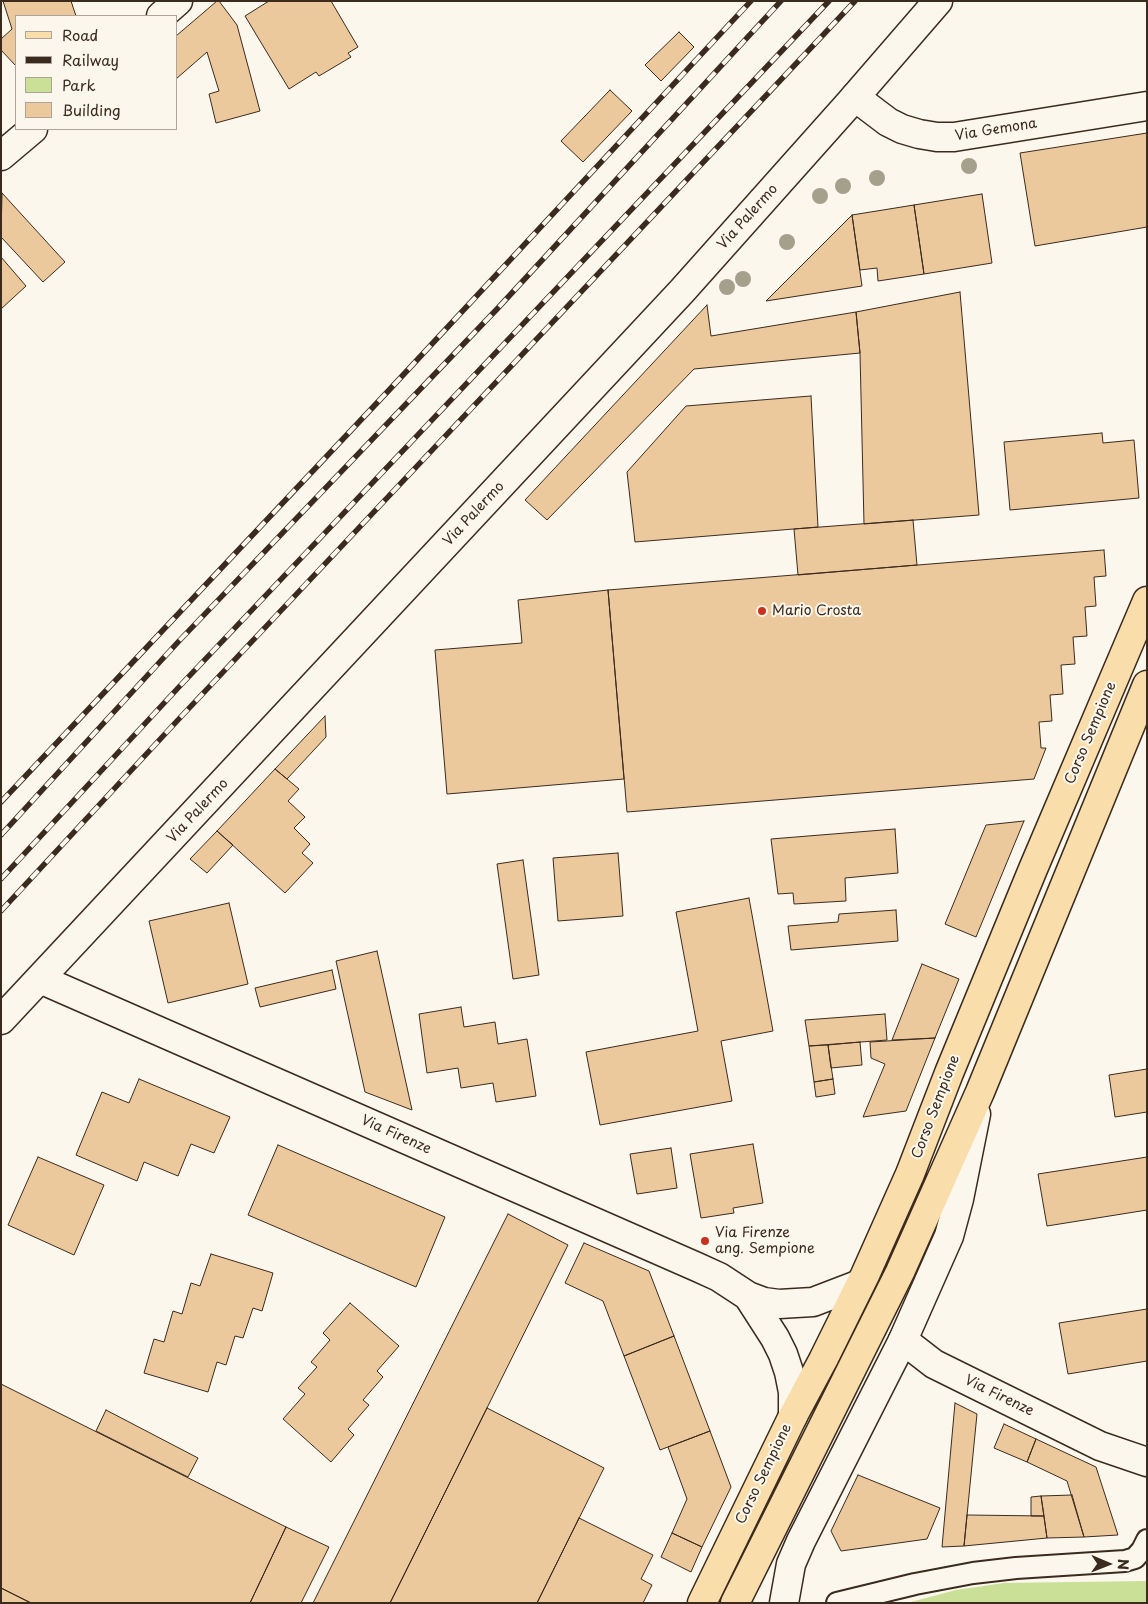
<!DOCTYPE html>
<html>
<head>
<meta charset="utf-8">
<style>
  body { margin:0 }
  #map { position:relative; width:1148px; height:1604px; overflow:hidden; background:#fbf7ec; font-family:"Playpen Sans",sans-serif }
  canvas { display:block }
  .frame { position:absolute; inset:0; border:2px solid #3b2a1e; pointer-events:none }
  .legend { position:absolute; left:15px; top:15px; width:162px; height:115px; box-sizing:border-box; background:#fbf7ec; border:1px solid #aea59a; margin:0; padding:6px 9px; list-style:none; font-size:15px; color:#3b2a1e }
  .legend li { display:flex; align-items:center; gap:10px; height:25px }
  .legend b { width:25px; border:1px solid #aea59a }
  .north { position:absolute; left:1083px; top:1539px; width:50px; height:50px; -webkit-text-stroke:4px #fbf7ec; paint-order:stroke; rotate:91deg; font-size:14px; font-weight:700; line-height:20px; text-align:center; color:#3b2a1e }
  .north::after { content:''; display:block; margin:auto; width:18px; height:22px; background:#3b2a1e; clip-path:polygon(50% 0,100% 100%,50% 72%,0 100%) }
</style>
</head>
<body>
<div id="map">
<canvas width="1148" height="1604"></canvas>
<div class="frame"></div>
<ul class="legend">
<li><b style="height:6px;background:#f9deab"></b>Road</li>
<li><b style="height:6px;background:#3b2a1e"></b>Railway</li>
<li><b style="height:14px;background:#c9e096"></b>Park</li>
<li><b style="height:14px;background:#ecc99d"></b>Building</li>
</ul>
<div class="north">N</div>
</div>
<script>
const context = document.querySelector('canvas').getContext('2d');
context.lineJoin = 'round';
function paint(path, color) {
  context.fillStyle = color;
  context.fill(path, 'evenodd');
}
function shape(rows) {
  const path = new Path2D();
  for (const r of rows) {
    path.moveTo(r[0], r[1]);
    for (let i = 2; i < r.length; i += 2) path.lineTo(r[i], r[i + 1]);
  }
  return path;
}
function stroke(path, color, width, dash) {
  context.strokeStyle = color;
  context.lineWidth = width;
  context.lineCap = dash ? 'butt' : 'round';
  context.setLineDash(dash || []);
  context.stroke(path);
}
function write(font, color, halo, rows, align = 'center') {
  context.font = font + ' "Playpen Sans",sans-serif';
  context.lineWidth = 4;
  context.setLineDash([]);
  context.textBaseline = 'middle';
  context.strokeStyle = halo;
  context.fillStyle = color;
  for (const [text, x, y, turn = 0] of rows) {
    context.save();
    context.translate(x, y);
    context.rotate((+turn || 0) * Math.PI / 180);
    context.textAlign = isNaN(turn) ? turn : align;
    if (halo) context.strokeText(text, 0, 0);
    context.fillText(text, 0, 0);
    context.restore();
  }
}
paint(shape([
  [1147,1581,1147,1603,907,1603,956,1590,1004,1583]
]), '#c9e096');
const building = shape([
  [3,1,71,1,76,16,16,16,16,66,1,50,1,39,12,29,3,1],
  [217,1,219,1,237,25,260,111,216,123,209,94,219,91,207,52,176,79,176,36,217,1],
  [269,1,331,1,358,47,348,53,351,57,319,76,316,72,289,89,245,16,269,1],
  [679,32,694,47,661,81,645,65,679,32],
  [610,90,632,111,583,162,561,141,610,90],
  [1147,133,1147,227,1035,246,1020,153,1147,133],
  [2,193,65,262,43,282,1,237,2,193],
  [982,194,992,263,924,274,914,205,982,194],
  [914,205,924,274,878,281,877,268,860,270,852,215,914,205],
  [852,215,862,286,766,301,852,215],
  [1,257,26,286,1,309,1,257],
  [960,292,979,515,864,524,860,353,856,312,960,292],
  [707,305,711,336,856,312,860,353,694,369,547,520,525,500,707,305],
  [811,396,818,527,635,542,627,472,686,406,811,396],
  [1102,433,1103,443,1134,440,1139,498,1010,510,1004,442,1102,433],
  [913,520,917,565,798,575,794,529,913,520],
  [1104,550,1106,576,1094,577,1096,606,1085,607,1087,636,1073,637,1075,664,1061,665,1063,694,1050,695,1052,721,1039,722,1041,748,1046,748,1034,779,627,812,608,590,1104,550],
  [608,590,624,779,447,794,435,650,522,643,518,600,608,590],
  [325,716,326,737,287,779,275,769,325,716],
  [275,769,299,789,288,801,305,817,294,828,310,844,302,853,313,863,285,893,217,831,275,769],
  [1024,821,976,937,945,924,986,825,1024,821],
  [895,829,898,873,845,878,846,901,794,904,793,893,778,894,771,839,895,829],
  [217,831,233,845,207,873,190,859,217,831],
  [618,853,623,916,558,921,553,858,618,853],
  [523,860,539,975,513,979,497,864,523,860],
  [749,898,773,1031,721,1041,732,1101,600,1125,586,1052,698,1031,676,912,749,898],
  [229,903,248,984,168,1003,149,921,229,903],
  [896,910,898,941,791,950,788,926,838,922,839,914,896,910],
  [377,951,412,1110,365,1092,336,961,377,951],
  [922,964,959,979,935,1038,892,1040,922,964],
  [332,970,336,989,260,1007,255,988,332,970],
  [461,1007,464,1027,495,1022,498,1044,527,1039,536,1096,496,1102,493,1083,461,1088,458,1068,427,1073,419,1014,461,1007],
  [885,1014,887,1040,809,1046,805,1020,885,1014],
  [935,1038,906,1111,863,1117,885,1064,871,1058,870,1042,935,1038],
  [860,1042,862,1065,831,1068,828,1045,860,1042],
  [828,1045,833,1079,814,1082,809,1046,828,1045],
  [1147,1069,1147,1112,1115,1117,1109,1075,1147,1069],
  [139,1079,230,1117,214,1153,191,1144,178,1176,144,1162,137,1181,76,1155,102,1092,129,1103,139,1079],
  [833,1079,835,1094,816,1097,814,1082,833,1079],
  [753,1144,763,1203,733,1208,734,1213,701,1218,690,1154,753,1144],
  [278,1145,445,1217,416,1287,248,1215,278,1145],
  [671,1148,677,1188,637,1194,630,1154,671,1148],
  [38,1157,104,1185,74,1255,8,1225,38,1157],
  [1147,1157,1147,1210,1047,1226,1038,1174,1147,1157],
  [508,1214,568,1245,390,1603,313,1603,508,1214],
  [584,1243,649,1271,674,1336,624,1356,603,1301,565,1283,584,1243],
  [211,1254,273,1273,262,1311,253,1308,243,1338,235,1336,226,1365,217,1362,208,1392,144,1373,154,1339,164,1342,173,1311,182,1314,191,1283,200,1286,211,1254],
  [350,1303,399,1346,377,1371,383,1377,363,1400,369,1405,348,1429,354,1435,331,1462,283,1419,305,1394,298,1388,317,1367,311,1362,330,1340,323,1333,350,1303],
  [1147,1309,1147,1361,1068,1374,1059,1323,1147,1309],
  [674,1336,710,1431,660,1450,624,1356,674,1336],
  [1,1384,286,1527,250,1603,31,1603,1,1588,1,1384],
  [955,1403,977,1414,964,1546,942,1547,955,1403],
  [487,1408,604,1468,537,1603,390,1603,487,1408],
  [106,1410,198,1458,188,1477,96,1431,106,1410],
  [1004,1424,1036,1439,1027,1462,994,1448,1004,1424],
  [710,1431,731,1487,702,1547,672,1533,687,1499,668,1447,710,1431],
  [1036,1439,1096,1467,1118,1535,1084,1537,1067,1481,1027,1462,1036,1439],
  [858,1475,940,1508,927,1539,841,1551,831,1531,858,1475],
  [1072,1495,1084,1537,1047,1538,1041,1496,1072,1495],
  [1041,1496,1044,1516,1031,1516,1031,1497,1041,1496],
  [967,1515,1044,1516,1047,1538,964,1546,967,1515],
  [579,1518,653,1555,641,1579,652,1585,643,1603,537,1603,579,1518],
  [286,1527,329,1547,301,1603,250,1603,286,1527],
  [672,1533,702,1547,691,1572,661,1557,672,1533],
  [1,1588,31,1603,1,1603,1,1588]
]);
paint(building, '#ecc99d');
stroke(building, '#3b2a1e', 1);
const service = shape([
  [837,1603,915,1584,973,1573,1016,1568,1125,1561,1135,1558,1142,1550,1147,1540]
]);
const minor = shape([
  [161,16,178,1],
  [1,156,33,129],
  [40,979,697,1267,719,1277,748,1296,764,1302,779,1304,813,1302,860,1284],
  [1,1020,682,291,855,97],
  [748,1296,775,1338,783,1354,789,1372,793,1392,793,1416],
  [903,1340,934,1364,1100,1446,1147,1462]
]);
const tertiary = shape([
  [938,1,855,97,888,122,902,129,919,134,937,137,954,137,1147,106]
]);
const secondary = shape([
  [784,1603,791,1564,801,1541,903,1340,949,1236,959,1199,976,1114]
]);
const primary = shape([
  [702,1603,793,1416,823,1360,865,1275,910,1174,949,1073,1033,869,1147,601],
  [735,1603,900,1272,980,1092,1147,685]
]);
stroke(service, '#3b2a1e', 24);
stroke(minor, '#3b2a1e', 31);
stroke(tertiary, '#3b2a1e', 31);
stroke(secondary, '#3b2a1e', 31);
stroke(primary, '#3b2a1e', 31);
stroke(service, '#fbf7ec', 20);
stroke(minor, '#fbf7ec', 28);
stroke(tertiary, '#fbf7ec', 28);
stroke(secondary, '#fbf7ec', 28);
stroke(primary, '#f9deab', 28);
const rail = shape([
  [1,802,391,388,751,1],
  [1,835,179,641,498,308,781,1],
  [1,879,178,688,829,1],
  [1,911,177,721,855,1]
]);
stroke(rail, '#3b2a1e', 5.5);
stroke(rail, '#fbf7ec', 4, [11]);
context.fillStyle = '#a5a08b';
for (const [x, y] of [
  [969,166],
  [877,178],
  [843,186],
  [820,196],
  [787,242],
  [743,279],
  [727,287]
]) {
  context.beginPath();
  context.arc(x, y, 8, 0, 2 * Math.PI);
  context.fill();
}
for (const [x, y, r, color] of [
  [762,611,5,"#c8321e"],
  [705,1241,5,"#c8321e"]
]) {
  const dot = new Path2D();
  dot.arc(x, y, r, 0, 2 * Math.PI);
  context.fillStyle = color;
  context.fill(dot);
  stroke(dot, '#fbf7ec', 2);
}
write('14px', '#3b2a1e', '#fbf7ec', [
  ["Via Gemona",996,130,-9],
  ["Via Palermo",748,217,-48],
  ["Via Palermo",474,514,-47],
  ["Corso Sempione",1091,733,-67],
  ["Via Palermo",198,811,-47],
  ["Corso Sempione",936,1107,-69],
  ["Via Firenze",396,1135,24],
  ["Via Firenze",999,1396,26],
  ["Corso Sempione",764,1474,-64]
]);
write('14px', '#3b2a1e', '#fbf7ec', [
  ["Mario Crosta",772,611],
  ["Via Firenze",715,1233],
  ["ang. Sempione",715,1249]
], 'left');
</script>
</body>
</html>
